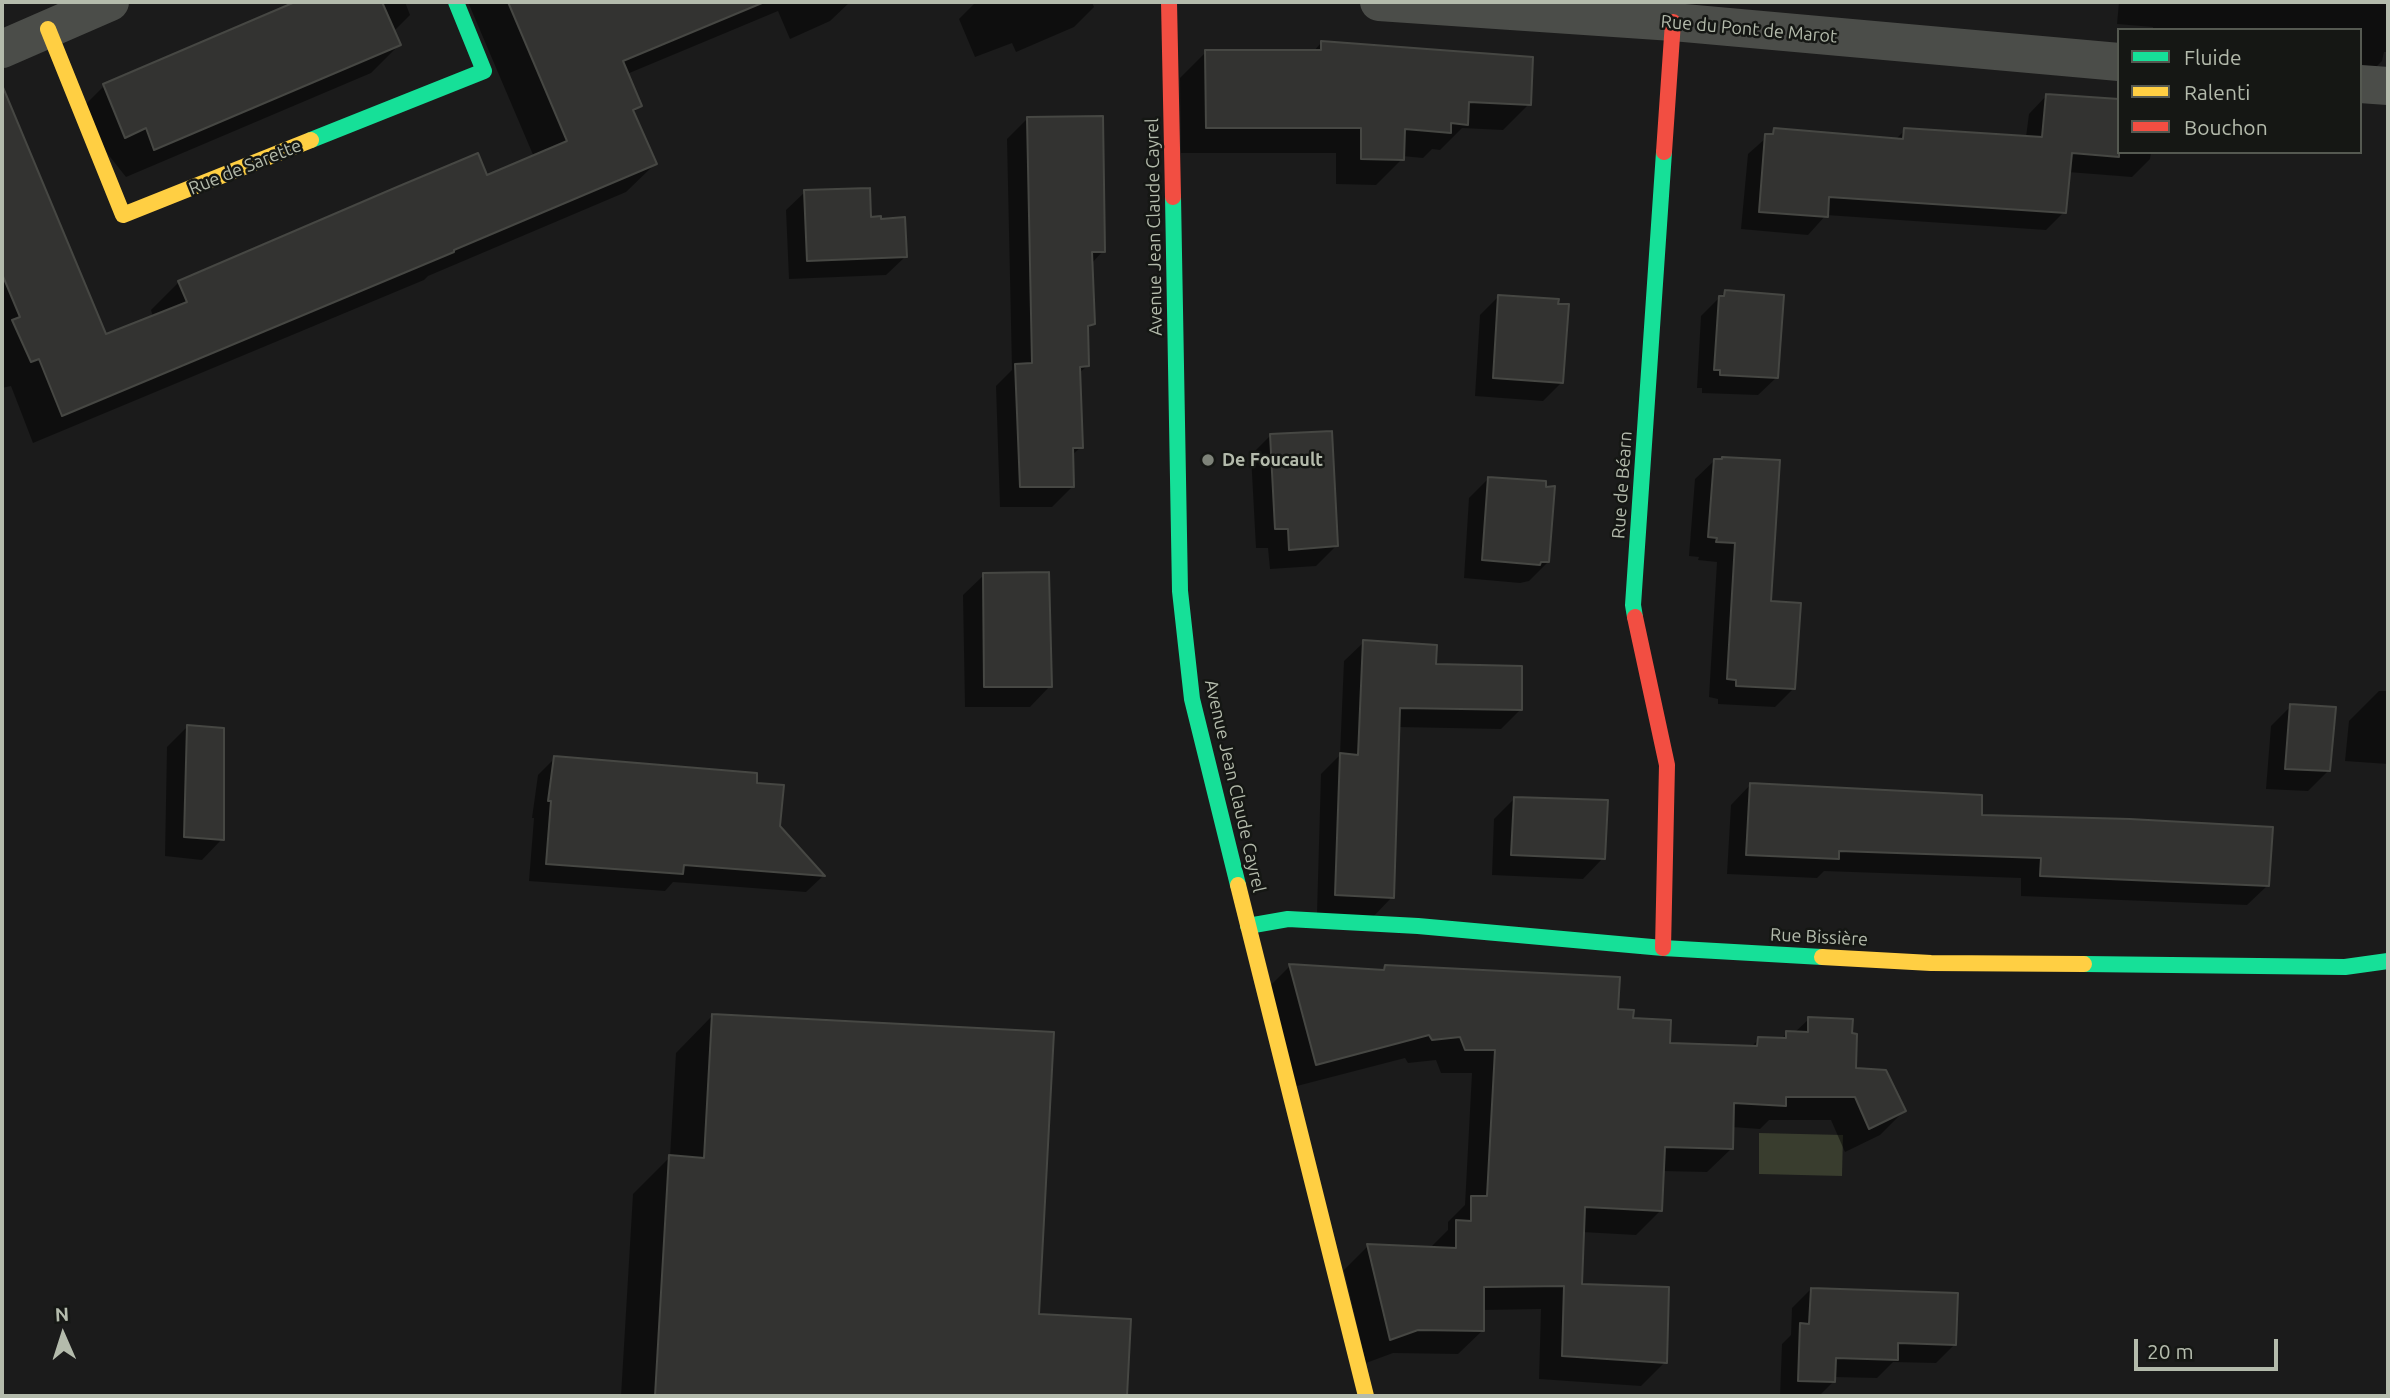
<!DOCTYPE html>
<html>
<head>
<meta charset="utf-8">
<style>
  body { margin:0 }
  #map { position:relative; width:2390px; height:1398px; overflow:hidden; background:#1b1b1b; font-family:Ubuntu,sans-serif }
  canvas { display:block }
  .frame { position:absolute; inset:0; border:4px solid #b4bbac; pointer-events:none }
  .legend { position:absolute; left:2117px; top:28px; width:245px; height:126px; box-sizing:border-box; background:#151714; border:2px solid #555951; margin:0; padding:9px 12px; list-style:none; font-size:21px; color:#b4bbac }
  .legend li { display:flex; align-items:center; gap:14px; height:35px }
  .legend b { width:35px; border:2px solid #555951 }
  .north { position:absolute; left:28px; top:1300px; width:70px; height:70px; -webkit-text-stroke:5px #151714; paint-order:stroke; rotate:357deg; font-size:19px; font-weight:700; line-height:28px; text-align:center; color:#b4bbac }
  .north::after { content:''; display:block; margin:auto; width:24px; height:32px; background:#b4bbac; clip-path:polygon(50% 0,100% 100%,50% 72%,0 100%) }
  .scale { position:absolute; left:2134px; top:1339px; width:144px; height:32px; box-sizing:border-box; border:4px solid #b4bbac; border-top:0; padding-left:9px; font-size:21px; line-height:24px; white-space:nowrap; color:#b4bbac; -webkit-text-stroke:5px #151714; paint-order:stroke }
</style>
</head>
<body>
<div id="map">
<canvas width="2390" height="1398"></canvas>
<div class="frame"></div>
<ul class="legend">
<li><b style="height:9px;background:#16e098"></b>Fluide</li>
<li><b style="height:9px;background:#ffcf43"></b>Ralenti</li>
<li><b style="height:9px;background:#f24e42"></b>Bouchon</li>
</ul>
<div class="north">N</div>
<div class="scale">20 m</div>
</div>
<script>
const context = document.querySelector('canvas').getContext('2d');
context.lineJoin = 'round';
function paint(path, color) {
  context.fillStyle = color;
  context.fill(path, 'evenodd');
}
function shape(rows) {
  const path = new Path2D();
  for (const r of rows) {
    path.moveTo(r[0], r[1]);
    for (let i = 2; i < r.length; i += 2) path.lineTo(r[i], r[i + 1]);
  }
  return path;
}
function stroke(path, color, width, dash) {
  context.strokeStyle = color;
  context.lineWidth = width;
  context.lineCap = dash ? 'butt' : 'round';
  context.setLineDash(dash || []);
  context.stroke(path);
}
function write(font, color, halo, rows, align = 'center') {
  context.font = font + ' Ubuntu,sans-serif';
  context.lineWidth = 5;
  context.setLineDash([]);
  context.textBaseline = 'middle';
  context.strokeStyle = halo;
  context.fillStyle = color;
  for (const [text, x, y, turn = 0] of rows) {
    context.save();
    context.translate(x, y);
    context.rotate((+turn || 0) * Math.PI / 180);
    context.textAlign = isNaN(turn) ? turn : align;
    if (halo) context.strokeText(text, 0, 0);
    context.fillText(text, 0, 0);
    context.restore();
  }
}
paint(shape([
  [1759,1133,1843,1135,1842,1176,1759,1174]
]), '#393d2e');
paint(shape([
  [303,2,405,2,410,15,393,32,399,45,371,73,126,177,76,114,104,86],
  [468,2,595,2,596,4,600,2,850,2,830,21,790,39,778,11,627,74,640,106,633,113,655,164,626,192,428,276,424,280,33,443,11,386,2,388,2,148,106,336,153,317,151,310,179,282,486,177,534,157],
  [976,2,1092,2,1094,7,1074,27,1016,52,1012,43,975,57,959,19],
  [2119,2,2388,2,2388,52,2384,52,2382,61,2360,83,2360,30,2153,30,2153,27,2117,24],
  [1321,43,1529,104,1503,130,1462,128,1440,150,1432,149,1423,158,1402,156,1402,159,1376,185,1336,184,1336,153,1181,153,1180,78,1206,52,1313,52],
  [2047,95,2119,152,2151,152,2150,159,2132,177,2068,172,2064,212,2046,230,1826,215,1808,235,1741,229,1748,154,1775,130,1895,140,1905,130,2026,137,2029,114],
  [1028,118,1103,251,1091,264,1093,324,1086,330,1087,366,1078,374,1081,447,1071,456,1072,487,1052,507,1000,507,996,386,1012,370,1007,139],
  [805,192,905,257,886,275,789,279,786,210],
  [1725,292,1777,377,1758,395,1702,393,1702,388,1697,388,1701,316],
  [1499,296,1562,382,1543,401,1475,396,1480,315],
  [1271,435,1336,546,1316,566,1270,569,1268,548,1256,548,1251,455],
  [1715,460,1769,602,1794,688,1775,707,1718,704,1718,699,1709,697,1717,562,1698,560,1699,557,1689,556,1695,479],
  [1488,479,1548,562,1529,581,1520,583,1464,578,1469,498],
  [984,575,1050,686,1030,707,965,707,963,595],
  [1364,642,1434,666,1520,710,1501,729,1398,727,1392,897,1373,917,1317,913,1321,774,1340,755,1344,661],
  [2379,691,2388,691,2388,764,2345,761,2349,721],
  [2291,706,2328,771,2308,791,2266,789,2271,726],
  [187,727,222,839,202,860,165,856,167,747],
  [555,758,779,826,823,876,806,892,673,882,665,891,529,881,534,818,532,818,538,775],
  [1751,784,1980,817,2268,885,2247,905,2021,896,2021,878,1824,871,1817,878,1727,874,1731,805],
  [1514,799,1603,858,1583,879,1492,875,1494,819],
  [1290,966,1381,971,1385,967,1616,1011,1668,1044,1750,1048,1759,1039,1780,1040,1787,1033,1794,1033,1809,1019,1854,1070,1904,1111,1880,1135,1845,1152,1831,1120,1769,1120,1760,1129,1732,1127,1731,1149,1707,1172,1662,1171,1660,1211,1636,1235,1582,1232,1581,1285,1665,1362,1641,1386,1539,1379,1541,1309,1482,1310,1482,1331,1458,1354,1393,1353,1366,1363,1344,1270,1368,1246,1433,1249,1432,1246,1448,1230,1448,1222,1465,1205,1472,1073,1441,1073,1436,1060,1408,1063,1405,1058,1293,1087,1266,990],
  [712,1016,1037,1315,1129,1320,1125,1396,621,1396,633,1194,670,1157,676,1053],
  [1811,1289,1955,1344,1936,1363,1893,1362,1877,1378,1834,1377,1833,1382,1819,1396,1780,1396,1782,1344,1791,1335,1792,1308]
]), '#0007');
const building = shape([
  [295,2,382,2,401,45,154,150,146,128,125,138,103,84,295,2],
  [508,2,762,3,623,61,642,106,633,110,657,164,454,250,454,252,62,416,39,359,31,362,12,320,20,317,2,274,2,85,106,334,187,302,178,281,397,187,478,153,487,175,567,141,508,2],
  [1321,41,1533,57,1531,105,1469,102,1468,125,1451,123,1451,133,1405,129,1404,160,1361,159,1361,128,1206,128,1205,50,1321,50,1321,41],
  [2046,94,2119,99,2119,157,2072,153,2066,213,1829,197,1828,217,1759,212,1765,134,1773,134,1774,128,1903,139,1904,128,2042,137,2046,94],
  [1103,116,1105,252,1092,252,1095,324,1088,326,1089,366,1080,367,1083,448,1073,448,1074,487,1020,487,1015,364,1032,363,1027,117,1103,116],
  [870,188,871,217,881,216,881,219,905,217,907,257,807,261,804,190,870,188],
  [1725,290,1784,295,1778,378,1720,375,1720,370,1714,370,1719,296,1724,296,1725,290],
  [1498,295,1559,299,1558,304,1569,304,1563,383,1493,378,1498,295],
  [1332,431,1338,546,1289,550,1288,529,1275,529,1270,434,1332,431],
  [1722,457,1780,460,1771,601,1801,603,1795,689,1736,686,1736,680,1727,679,1735,543,1716,542,1717,538,1708,537,1714,459,1722,459,1722,457],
  [1488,477,1546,481,1546,487,1555,486,1549,562,1541,562,1540,565,1482,560,1488,477],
  [1049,572,1052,687,984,687,983,573,1049,572],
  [1363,640,1437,645,1436,664,1522,666,1522,710,1400,708,1394,898,1335,895,1340,753,1358,755,1363,640],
  [2290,704,2336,707,2330,771,2285,769,2290,704],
  [187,725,224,728,224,840,184,837,187,725],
  [554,756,757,773,757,783,784,785,780,826,825,876,684,865,683,874,546,864,551,801,548,801,554,756],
  [1750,783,1982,795,1982,815,2130,819,2273,827,2269,886,2040,876,2041,858,1839,851,1839,859,1746,855,1750,783],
  [1514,797,1608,800,1605,859,1511,855,1514,797],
  [1289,964,1384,970,1385,965,1620,977,1618,1009,1634,1010,1633,1018,1671,1020,1670,1043,1757,1046,1758,1037,1786,1038,1786,1031,1808,1032,1808,1017,1853,1019,1852,1033,1857,1034,1856,1068,1886,1070,1906,1111,1869,1129,1855,1097,1786,1097,1786,1106,1734,1103,1733,1149,1665,1147,1662,1211,1585,1207,1582,1284,1669,1287,1667,1363,1562,1356,1564,1286,1484,1287,1484,1331,1418,1330,1390,1340,1367,1244,1456,1248,1456,1220,1471,1221,1471,1196,1487,1196,1495,1050,1465,1050,1460,1037,1432,1040,1429,1035,1316,1065,1289,964],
  [712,1014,1054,1032,1039,1314,1131,1319,1127,1396,655,1396,669,1155,704,1158,712,1014],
  [1811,1288,1958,1293,1956,1345,1898,1343,1898,1360,1836,1358,1835,1382,1798,1381,1800,1323,1809,1324,1811,1288]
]);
paint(building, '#333331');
stroke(building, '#464743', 2);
stroke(shape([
  [1379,2,1673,22,2119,62],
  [2,49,110,2],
  [2360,84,2388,86]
]), '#4b4d49', 38);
stroke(shape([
  [311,140,484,71,456,2],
  [1173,197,1180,591,1192,699,1238,885],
  [1635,617,1633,605,1664,152],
  [1248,926,1288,919,1418,926,1663,948,1822,957],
  [2084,964,2345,967,2388,961]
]), '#16e098', 16);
stroke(shape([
  [48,29,123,215,311,140],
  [1238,885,1366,1396],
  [1822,957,1931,963,2084,964]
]), '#ffcf43', 16);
stroke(shape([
  [1169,2,1173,197],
  [1664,152,1673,22],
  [1635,617,1667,765,1663,948]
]), '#f24e42', 16);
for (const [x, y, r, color] of [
  [1208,460,7,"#7e8379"]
]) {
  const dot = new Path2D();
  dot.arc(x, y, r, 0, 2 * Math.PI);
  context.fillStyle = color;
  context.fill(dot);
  stroke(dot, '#151714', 2.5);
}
write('18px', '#b4bbac', '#151714', [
  ["Rue du Pont de Marot",1749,29,5],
  ["Rue de Sarette",245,167,-22],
  ["Avenue Jean Claude Cayrel",1154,227,-91],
  ["Rue de Béarn",1622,485,-86],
  ["Avenue Jean Claude Cayrel",1235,786,77],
  ["Rue Bissière",1819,937,3]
]);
write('bold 18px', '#b4bbac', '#151714', [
  ["De Foucault",1222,460]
], 'left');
</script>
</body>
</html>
